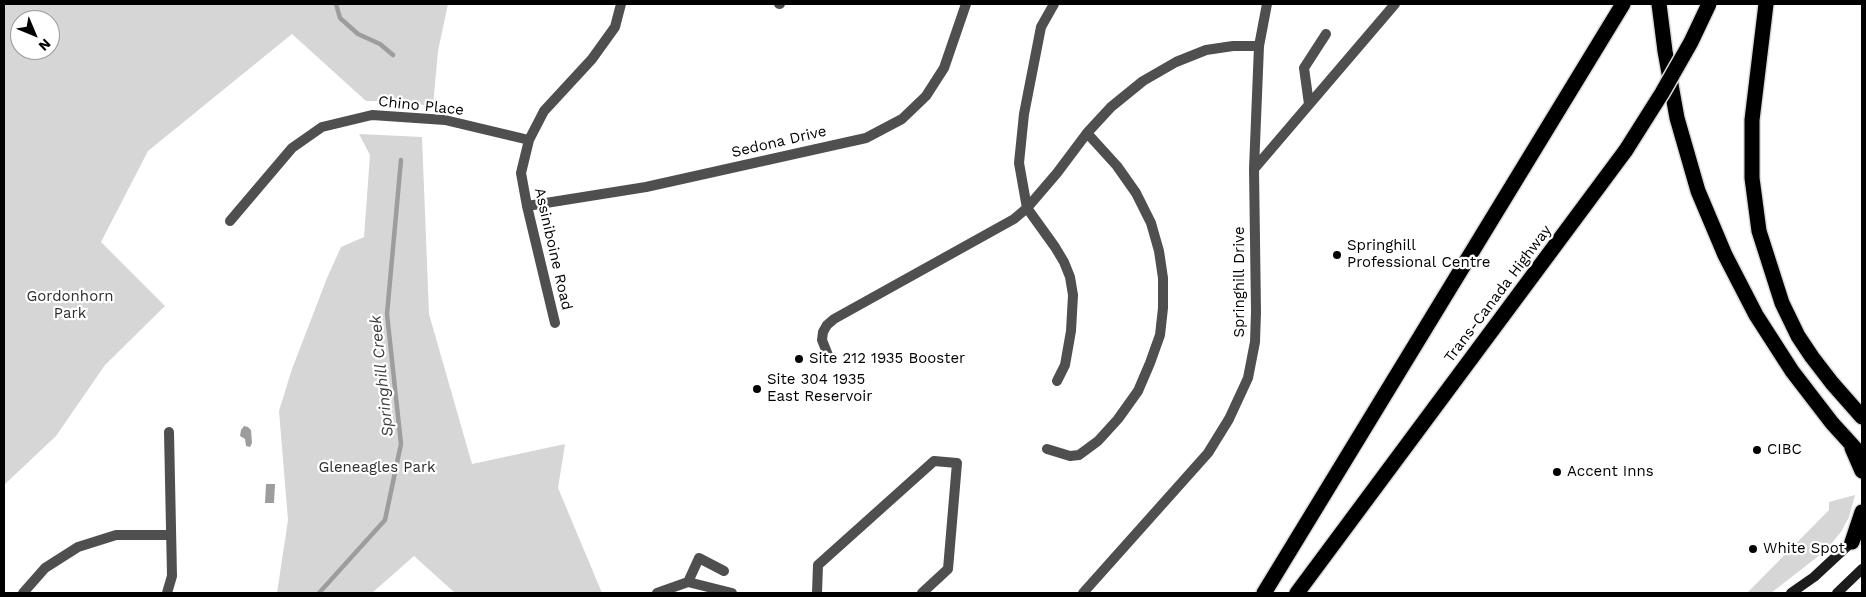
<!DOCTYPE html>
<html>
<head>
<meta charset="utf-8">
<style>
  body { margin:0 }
  #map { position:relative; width:1866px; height:597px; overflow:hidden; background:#fff; font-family:"Work Sans",sans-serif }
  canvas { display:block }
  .frame { position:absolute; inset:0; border:5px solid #000; pointer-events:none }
  .north { position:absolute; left:10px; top:10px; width:50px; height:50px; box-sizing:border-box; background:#fff; border:1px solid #999; border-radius:50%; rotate:135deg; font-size:14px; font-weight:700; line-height:20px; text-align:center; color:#000 }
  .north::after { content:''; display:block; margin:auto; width:18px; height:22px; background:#000; clip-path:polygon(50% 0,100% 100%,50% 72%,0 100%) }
</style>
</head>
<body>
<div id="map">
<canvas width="1866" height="597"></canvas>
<div class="frame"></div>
<div class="north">N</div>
</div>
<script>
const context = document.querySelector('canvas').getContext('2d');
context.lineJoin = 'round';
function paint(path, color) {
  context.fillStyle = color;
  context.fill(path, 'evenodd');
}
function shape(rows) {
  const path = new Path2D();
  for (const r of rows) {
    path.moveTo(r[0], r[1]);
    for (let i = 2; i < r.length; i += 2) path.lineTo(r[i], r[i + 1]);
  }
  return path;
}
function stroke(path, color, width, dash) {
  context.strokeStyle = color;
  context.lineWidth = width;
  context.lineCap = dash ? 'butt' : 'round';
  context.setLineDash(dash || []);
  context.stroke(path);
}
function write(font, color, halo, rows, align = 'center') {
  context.font = font + ' "Work Sans",sans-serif';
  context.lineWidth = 4.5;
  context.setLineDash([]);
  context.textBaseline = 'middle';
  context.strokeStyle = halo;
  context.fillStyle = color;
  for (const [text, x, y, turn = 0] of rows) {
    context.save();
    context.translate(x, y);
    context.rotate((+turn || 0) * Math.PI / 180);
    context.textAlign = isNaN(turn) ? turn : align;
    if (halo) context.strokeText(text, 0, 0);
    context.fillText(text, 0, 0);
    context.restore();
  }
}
paint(shape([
  [4,4,448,4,438,51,433,106,386,101,366,101,292,34,148,151,101,242,165,306,105,365,56,436,4,485],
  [20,20,50,20,50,50,20,50],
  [359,134,422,137,429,314,472,464,565,444,558,488,602,593,455,593,414,556,372,593,277,593,288,520,279,411,292,369,327,278,341,247,364,237,370,155],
  [1855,495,1849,517,1841,532,1825,551,1771,593,1747,593,1829,510,1829,502]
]), '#d6d6d6');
paint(shape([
  [244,426,248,427,251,430,252,443,250,447,246,446,245,439,240,436,241,430],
  [266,484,275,484,274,503,265,503]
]), '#9d9d9d');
stroke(shape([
  [336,4,340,18,358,34,380,44,393,55],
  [319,593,385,520,401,444,387,314,401,160]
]), '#9d9d9d', 4.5);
const motorway = shape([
  [1659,4,1665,51,1677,118,1698,191,1725,255,1756,315,1792,371,1832,423,1862,456],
  [1766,4,1752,120,1752,178,1759,231,1782,303,1798,336,1812,357,1832,383,1862,417],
  [1852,448,1862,471],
  [1852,542,1862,512],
  [1264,593,1623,4],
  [1297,593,1626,150]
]);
stroke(motorway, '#dbdbdb', 18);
stroke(shape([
  [779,4,780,4],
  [1054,4,1041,27,1024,114,1019,163,1027,208,1055,247,1064,262,1070,277,1073,295,1071,331,1065,365,1057,381],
  [1309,104,1304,68,1326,34],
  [1254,169,1395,4],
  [527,206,646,187,866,138,902,119,926,96,944,68,966,4],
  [230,221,292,148,322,127,372,115,445,120,529,140],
  [555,323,527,206,521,173,529,140,544,111,592,59,615,27,621,4],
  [828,355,822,340,823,332,827,325,834,319,1014,219,1027,208,1057,173,1087,133,1111,107,1143,81,1176,62,1206,50,1233,46,1259,46],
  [1047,449,1070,456,1079,455,1098,441,1118,419,1138,391,1150,363,1160,335,1163,308,1163,278,1159,251,1151,223,1136,193,1117,166,1087,133],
  [688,582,699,558,724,571],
  [23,593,45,568,78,547,116,535,170,535],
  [167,593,172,576,169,432],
  [657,593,688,582,732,593],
  [817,593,818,565,934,461,957,463,948,569,922,593],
  [1083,593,1208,453,1229,419,1248,378,1255,342,1256,312,1254,169,1259,46,1267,4]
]), '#4f4f4f', 10);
stroke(shape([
  [1791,593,1814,577,1856,538],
  [1837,593,1862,569]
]), '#1c1c1c', 10);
stroke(motorway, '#000', 15);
const motorwayBridge = shape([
  [1626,150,1662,93,1691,42,1709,4]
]);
stroke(motorwayBridge, '#dbdbdb', 18, []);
stroke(motorwayBridge, '#000', 15);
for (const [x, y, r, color] of [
  [1337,255,5,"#000"],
  [799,359,5,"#000"],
  [757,389,5,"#000"],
  [1757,450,5,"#000"],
  [1557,472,5,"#000"],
  [1753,549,5,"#000"]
]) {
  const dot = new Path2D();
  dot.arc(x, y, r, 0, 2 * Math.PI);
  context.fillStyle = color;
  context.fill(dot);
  stroke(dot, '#fff', 2);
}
write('15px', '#000', '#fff', [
  ["Chino Place",421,106,6],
  ["Sedona Drive",779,142,-13],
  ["Assiniboine Road",553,249,77],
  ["Springhill Drive",1240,282,-90],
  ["Trans-Canada Highway",1498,294,-53]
]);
write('15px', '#000', '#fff', [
  ["Springhill",1347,246],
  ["Professional Centre",1347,263],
  ["Site 212 1935 Booster",809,359],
  ["Site 304 1935",767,380],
  ["East Reservoir",767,397],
  ["CIBC",1767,450],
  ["Accent Inns",1567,472],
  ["White Spot",1763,549]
], 'left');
write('15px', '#2d2d2d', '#fff', [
  ["Gordonhorn",70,297],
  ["Park",70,314],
  ["Gleneagles Park",377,468]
]);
write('italic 16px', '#3e3e3e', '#fff', [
  ["Springhill Creek",382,376,-96]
]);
</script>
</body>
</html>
